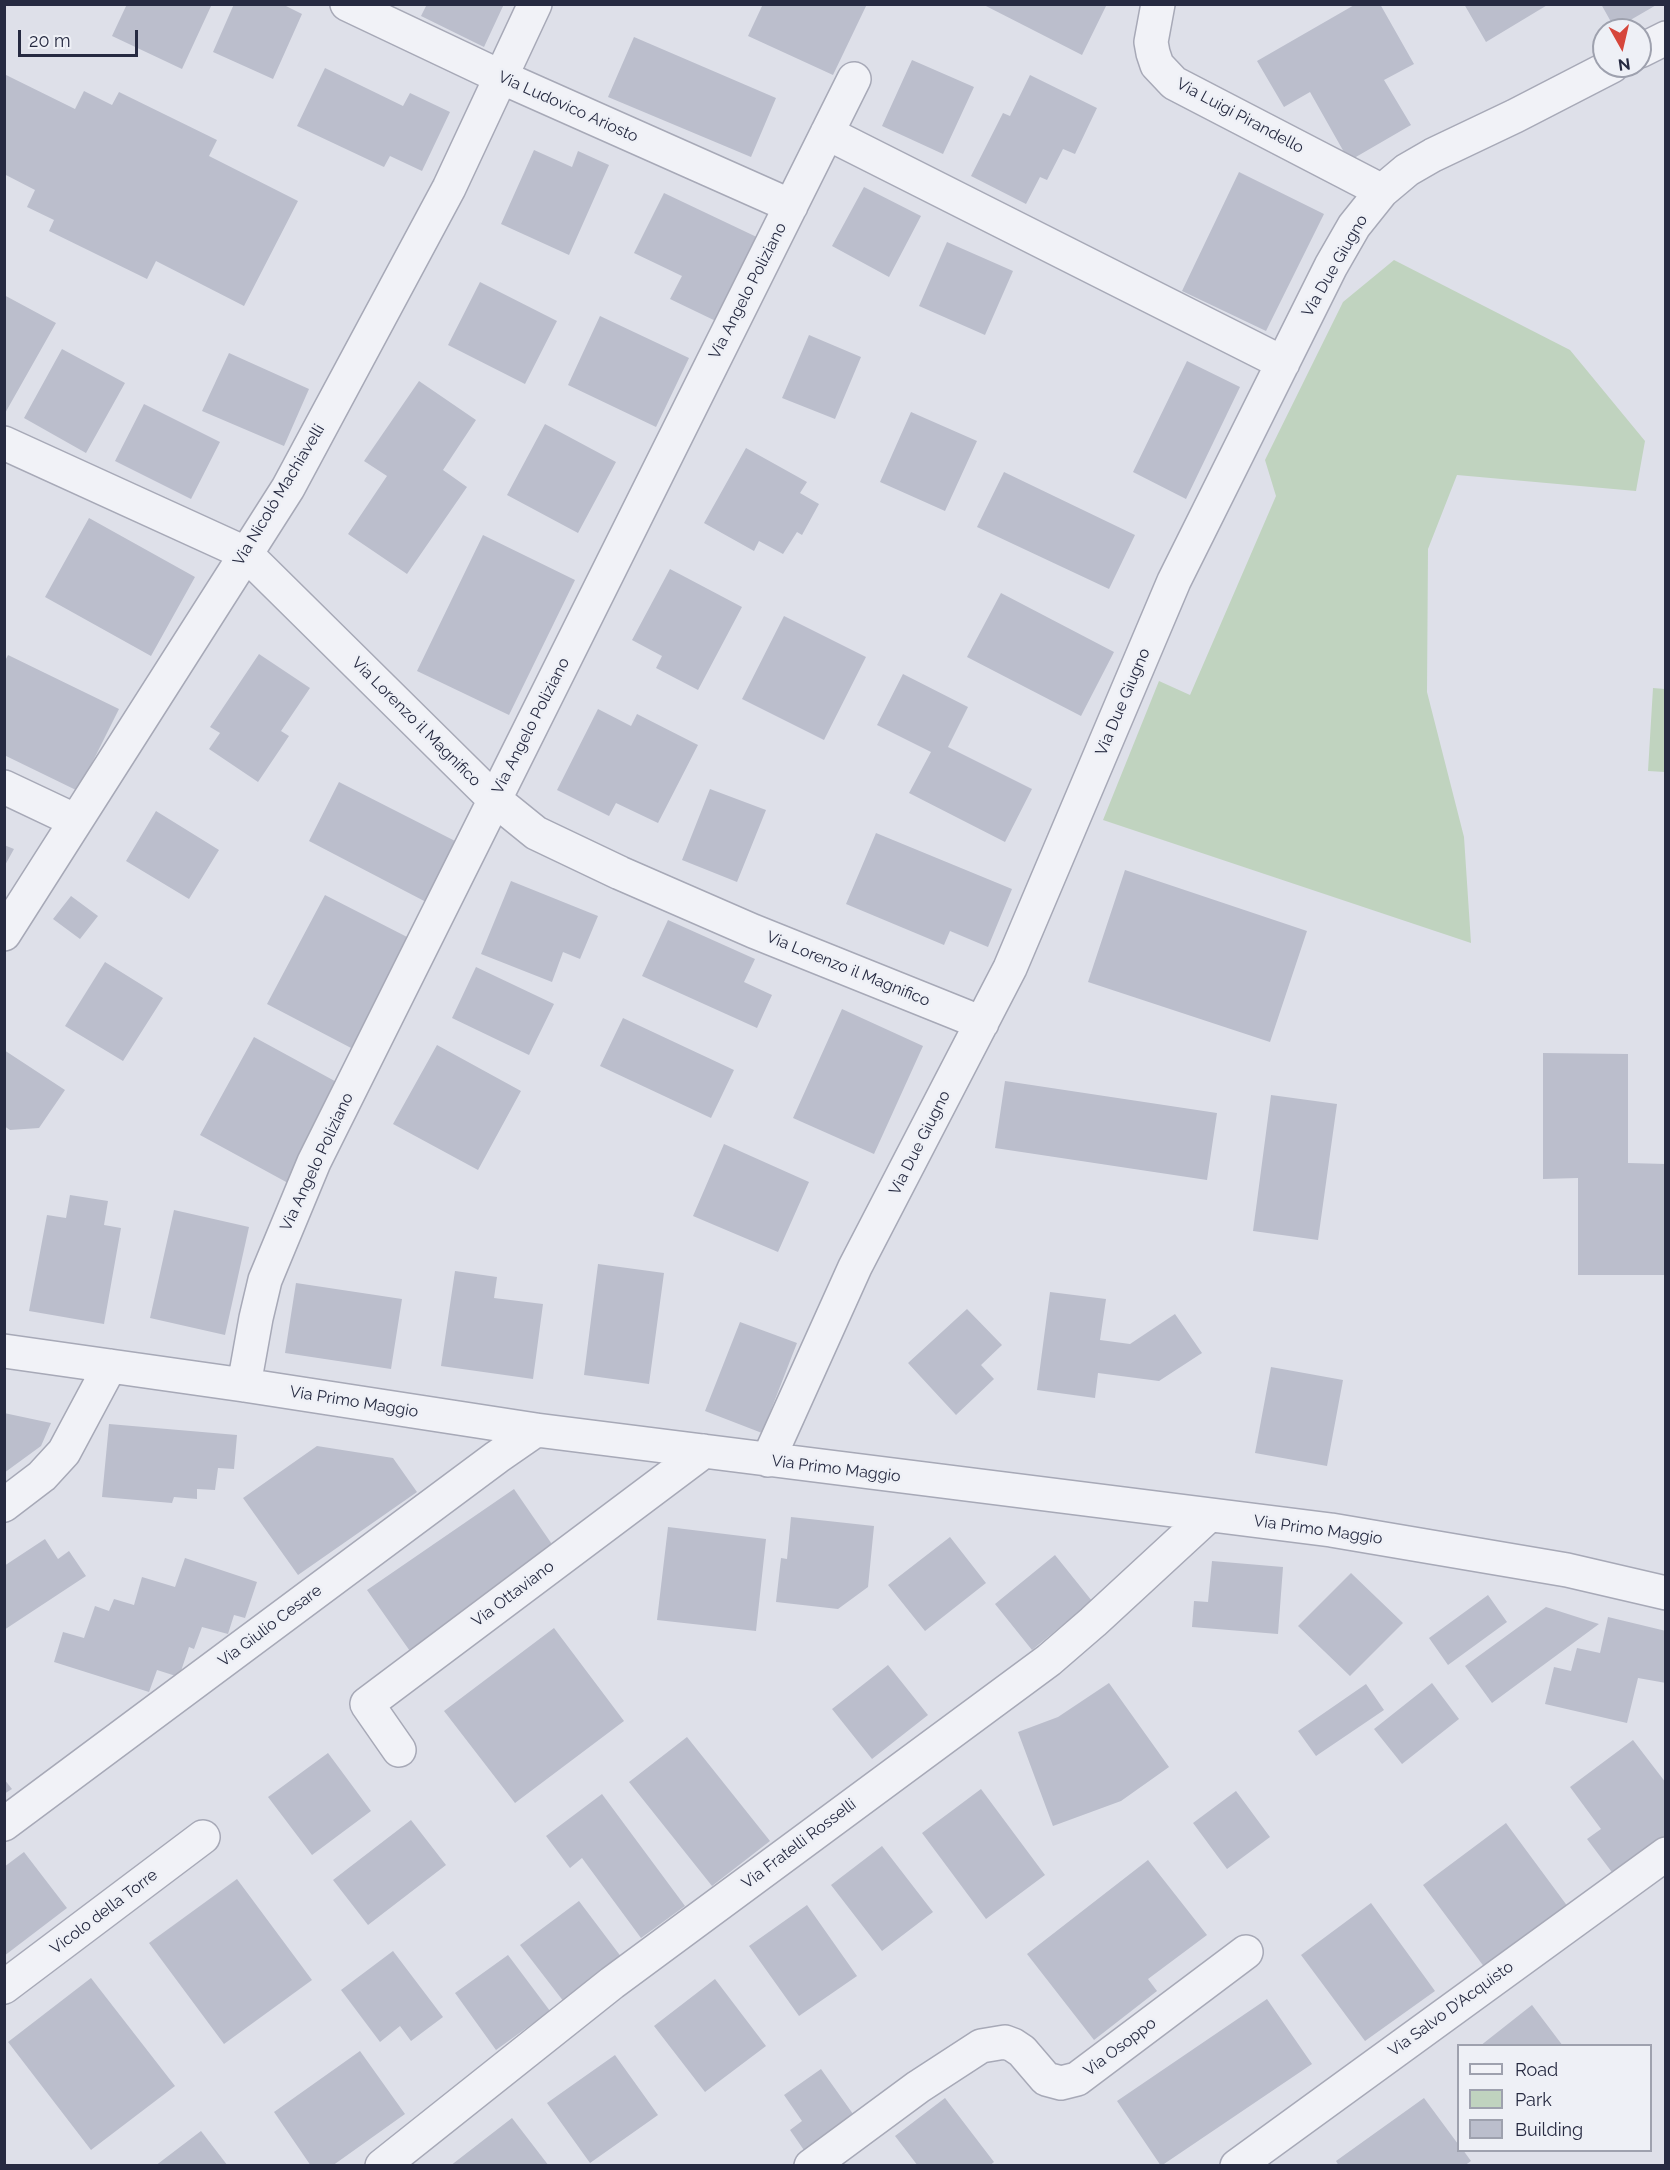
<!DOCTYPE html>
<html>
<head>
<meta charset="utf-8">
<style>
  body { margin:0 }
  #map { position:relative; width:1670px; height:2170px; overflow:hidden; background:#dee0e9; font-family:Raleway,sans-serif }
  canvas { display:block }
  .frame { position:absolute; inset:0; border:6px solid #262a41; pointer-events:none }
  .legend { position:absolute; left:1457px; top:2044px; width:195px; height:108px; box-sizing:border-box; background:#eef0f6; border:2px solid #9ea1ae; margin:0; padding:8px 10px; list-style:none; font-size:18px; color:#262a41 }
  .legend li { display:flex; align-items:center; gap:12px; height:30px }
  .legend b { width:30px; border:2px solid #9ea1ae }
  .north { position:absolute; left:1592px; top:18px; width:60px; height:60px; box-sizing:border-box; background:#eef0f6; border:2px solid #9ea1ae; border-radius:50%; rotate:172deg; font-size:16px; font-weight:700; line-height:24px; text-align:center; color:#262a41 }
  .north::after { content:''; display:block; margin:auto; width:21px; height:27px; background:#d6463b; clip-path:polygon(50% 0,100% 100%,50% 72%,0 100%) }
  .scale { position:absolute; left:18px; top:30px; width:120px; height:27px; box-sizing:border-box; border:3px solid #262a41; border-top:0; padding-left:8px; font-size:18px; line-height:21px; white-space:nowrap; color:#262a41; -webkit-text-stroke:4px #eef0f6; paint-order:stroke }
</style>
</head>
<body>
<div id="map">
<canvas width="1670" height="2170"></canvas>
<div class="frame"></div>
<ul class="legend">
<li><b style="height:8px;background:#f1f2f7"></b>Road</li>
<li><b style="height:16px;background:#c0d3bf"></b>Park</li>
<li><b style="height:16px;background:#bbbecc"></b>Building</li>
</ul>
<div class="north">N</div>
<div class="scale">20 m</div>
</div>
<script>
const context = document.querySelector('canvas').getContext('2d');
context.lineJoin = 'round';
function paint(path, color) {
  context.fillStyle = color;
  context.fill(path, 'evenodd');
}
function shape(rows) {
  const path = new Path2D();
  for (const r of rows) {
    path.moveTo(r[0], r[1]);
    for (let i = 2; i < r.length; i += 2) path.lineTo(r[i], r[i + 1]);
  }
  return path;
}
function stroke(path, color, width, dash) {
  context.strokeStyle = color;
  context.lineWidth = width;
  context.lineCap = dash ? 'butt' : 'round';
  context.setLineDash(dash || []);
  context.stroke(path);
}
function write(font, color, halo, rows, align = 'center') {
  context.font = font + ' Raleway,sans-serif';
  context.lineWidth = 5;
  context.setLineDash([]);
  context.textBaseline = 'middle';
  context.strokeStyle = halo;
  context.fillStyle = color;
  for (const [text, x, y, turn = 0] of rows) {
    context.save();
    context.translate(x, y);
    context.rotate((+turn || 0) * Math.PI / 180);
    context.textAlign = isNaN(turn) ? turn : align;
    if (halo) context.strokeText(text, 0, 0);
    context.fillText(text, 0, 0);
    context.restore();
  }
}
paint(shape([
  [1394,260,1570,350,1645,441,1636,491,1457,475,1428,549,1427,692,1464,837,1471,943,1103,820,1159,681,1190,695,1276,496,1265,460,1343,302],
  [1653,688,1665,689,1665,772,1648,771]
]), '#c0d3bf');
paint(shape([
  [127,4,212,4,182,69,112,36],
  [234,4,282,4,302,14,273,79,213,52],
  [427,4,504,4,484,47,421,16],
  [763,4,867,4,833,75,748,36],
  [982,4,1107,4,1082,55],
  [1356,4,1380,4,1414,64,1384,80,1411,125,1349,161,1310,92,1284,107,1257,61],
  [1464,4,1549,4,1486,42],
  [1601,4,1658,4,1615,29],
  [634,37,776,98,751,157,608,97],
  [912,60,974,87,943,154,882,126],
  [325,68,403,106,410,93,450,112,422,171,390,156,384,167,297,126],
  [4,74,75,109,84,91,112,105,119,92,217,140,209,156,298,201,244,306,156,261,147,279,49,231,54,220,27,207,35,190,4,174],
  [1030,75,1097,108,1075,154,1063,149,1047,180,1040,177,1026,204,971,176,1003,113,1010,116],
  [534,150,572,167,578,151,609,165,569,255,501,224],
  [1239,172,1324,214,1266,331,1182,291],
  [864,187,921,216,889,277,832,246],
  [664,193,763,240,722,324,670,299,682,276,634,253],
  [947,242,1013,271,985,335,919,306],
  [480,282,557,321,525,384,448,345],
  [4,295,56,323,4,415],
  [600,316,689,358,656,427,568,385],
  [809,335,861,357,835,419,782,398],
  [62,349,125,383,86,453,24,418],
  [229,353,309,389,284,446,202,411],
  [1187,361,1240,387,1186,499,1133,472],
  [419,381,476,420,443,470,467,487,407,574,348,534,387,476,364,461],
  [144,404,220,442,191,499,115,461],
  [911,412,977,441,945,511,880,482],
  [545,424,616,462,578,533,507,495],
  [746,448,807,482,800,493,819,504,802,535,797,532,783,554,759,541,754,551,704,523],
  [1004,472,1135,535,1109,589,977,527],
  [89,518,195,577,151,656,45,597],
  [483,535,575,580,509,715,417,671],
  [670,569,742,607,698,690,656,668,662,656,632,640],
  [1001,593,1114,652,1081,716,967,657],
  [784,616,866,657,824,740,742,699],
  [259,654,310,688,281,731,289,736,258,782,209,749,220,733,210,727],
  [8,655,119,709,78,791,4,755,4,663],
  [903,674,968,707,948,747,1032,789,1005,842,909,793,931,752,877,725],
  [598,709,631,726,637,714,698,745,658,823,616,803,609,816,557,790],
  [339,782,459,843,428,903,309,841],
  [710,789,766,810,737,882,682,860],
  [156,811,219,850,189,899,126,861],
  [876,833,1012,889,988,947,950,931,944,945,846,904],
  [4,845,14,849,4,867],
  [1125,870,1307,931,1270,1042,1088,982],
  [511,881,598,916,580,959,563,952,552,982,481,954],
  [325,895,411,939,353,1049,267,1004],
  [71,896,98,916,80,939,53,919],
  [668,920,755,959,744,982,772,995,757,1028,642,976],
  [105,962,163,998,123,1061,65,1026],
  [476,967,554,1004,529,1055,452,1018],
  [842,1009,923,1046,874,1154,793,1118],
  [623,1018,734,1070,711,1118,600,1066],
  [254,1037,342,1085,288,1183,200,1135],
  [437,1045,521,1091,478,1170,393,1124],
  [4,1050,65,1090,39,1128,10,1130,4,1126],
  [1543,1053,1628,1054,1628,1163,1666,1164,1666,1275,1578,1275,1578,1178,1543,1179],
  [1005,1081,1217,1113,1207,1180,995,1148],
  [1271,1095,1337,1104,1318,1240,1253,1231],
  [724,1144,809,1182,778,1252,693,1216],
  [70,1195,108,1201,104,1225,121,1228,104,1324,29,1311,47,1215,66,1218],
  [174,1210,249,1227,225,1335,150,1318],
  [598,1264,664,1273,649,1384,584,1375],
  [455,1271,497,1277,494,1298,543,1304,533,1379,441,1366],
  [296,1283,402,1299,391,1369,285,1353],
  [1050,1292,1106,1299,1100,1340,1130,1344,1175,1314,1202,1353,1159,1381,1098,1373,1095,1398,1037,1390],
  [967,1309,1002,1345,981,1365,994,1379,956,1415,908,1363],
  [740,1322,797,1343,762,1433,705,1411],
  [1271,1367,1343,1380,1327,1466,1255,1453],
  [4,1413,51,1423,41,1446,4,1473],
  [109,1424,237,1435,234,1469,218,1468,215,1490,197,1489,197,1499,174,1497,172,1503,102,1497],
  [317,1446,393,1458,417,1492,298,1575,243,1498],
  [514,1489,558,1553,412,1654,367,1590],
  [791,1517,874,1526,868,1587,838,1609,776,1602,781,1558,787,1559],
  [668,1527,766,1539,756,1631,657,1620],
  [950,1537,986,1583,925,1631,888,1585],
  [45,1539,58,1559,69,1551,86,1576,4,1630,4,1566],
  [1055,1555,1092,1601,1032,1650,995,1604],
  [185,1558,257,1582,245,1618,234,1615,228,1634,202,1627,194,1649,189,1647,179,1677,157,1670,149,1692,54,1662,63,1632,84,1638,95,1606,109,1611,114,1599,134,1605,142,1577,175,1587],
  [1212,1561,1283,1567,1278,1634,1192,1627,1194,1601,1208,1602],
  [1351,1573,1403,1623,1350,1676,1298,1626],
  [1488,1595,1507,1622,1448,1665,1429,1638],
  [1546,1607,1599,1624,1492,1703,1465,1666],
  [1608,1617,1666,1631,1666,1683,1638,1678,1627,1723,1545,1704,1554,1667,1571,1671,1577,1648,1600,1653],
  [554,1628,624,1721,515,1803,444,1711],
  [888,1665,928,1715,872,1759,832,1709],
  [1109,1683,1169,1767,1121,1801,1053,1826,1018,1732,1058,1717],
  [1432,1683,1459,1719,1402,1764,1374,1729],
  [1366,1684,1384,1710,1316,1756,1298,1731],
  [687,1737,770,1841,712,1886,629,1782],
  [1633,1740,1666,1783,1666,1836,1614,1875,1587,1839,1601,1829,1570,1787],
  [328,1753,371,1811,312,1855,268,1797],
  [4,1779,12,1789,4,1794],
  [981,1789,1045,1875,986,1919,922,1833],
  [1236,1791,1270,1837,1227,1869,1193,1823],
  [602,1794,685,1906,641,1938,582,1858,570,1868,546,1836],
  [411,1820,446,1865,368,1925,333,1880],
  [1506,1823,1571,1911,1488,1972,1423,1885],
  [882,1846,933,1912,882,1951,831,1885],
  [24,1852,67,1908,4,1956,4,1867],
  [1148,1860,1207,1935,1148,1979,1157,1991,1094,2040,1027,1954],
  [237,1879,312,1980,224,2044,149,1943],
  [579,1901,622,1958,564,2002,520,1945],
  [1371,1903,1435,1991,1365,2041,1301,1955],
  [807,1905,857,1976,799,2016,749,1946],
  [393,1951,443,2017,411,2041,400,2026,380,2042,341,1990],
  [508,1955,550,2011,496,2050,455,1993],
  [91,1978,175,2086,91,2150,8,2042],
  [715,1979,766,2046,705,2092,654,2026],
  [1267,1999,1312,2064,1161,2166,1117,2101],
  [1532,2005,1563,2046,1480,2046],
  [360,2051,405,2114,332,2166,311,2166,274,2112],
  [615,2055,658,2115,590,2163,547,2103],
  [821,2069,858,2121,808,2156,790,2130,802,2121,784,2095],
  [945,2098,994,2162,989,2166,918,2166,895,2136],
  [1424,2098,1458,2144,1458,2150,1463,2150,1471,2161,1464,2166,1339,2166,1336,2161],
  [512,2118,549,2166,450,2166],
  [201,2131,228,2166,155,2166]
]), '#bbbecc');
const minor = shape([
  [347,4,501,77,791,206],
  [1158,4,1151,42,1153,53,1157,65,1174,83,1382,191],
  [1640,51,1666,38],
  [827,133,1283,363],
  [4,443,245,553,494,799,536,833,620,873,753,931,982,1023],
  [4,787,76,821],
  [4,934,288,488,449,188,535,4],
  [4,1351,244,1385,536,1430,1331,1530,1567,1570,1666,1593],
  [244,1385,256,1318,265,1280,314,1162,854,79],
  [768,1460,855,1267,1010,968,1174,581,1331,266,1354,226,1382,191,1407,170,1433,155,1515,116,1612,66],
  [4,1505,42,1476,64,1452,110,1366],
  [399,1750,367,1704,704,1451],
  [4,1824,497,1457,536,1430],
  [4,1987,203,1837],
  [382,2166,612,1983,1049,1660,1093,1622,1209,1515],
  [811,2166,918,2087,981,2046,1005,2042,1013,2045,1022,2051,1046,2079,1061,2083,1077,2079,1246,1952],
  [1237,2166,1666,1854]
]);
stroke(minor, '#a7a9b7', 36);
stroke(minor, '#f1f2f7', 33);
write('16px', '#262a41', '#eef0f6', [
  ["Via Ludovico Ariosto",568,107,24],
  ["Via Luigi Pirandello",1240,116,28],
  ["Via Due Giugno",1335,266,-60],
  ["Via Angelo Poliziano",748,291,-63],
  ["Via Nicolò Machiavelli",279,495,-59],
  ["Via Due Giugno",1123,702,-67],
  ["Via Lorenzo il Magnifico",416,722,45],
  ["Via Angelo Poliziano",531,726,-63],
  ["Via Lorenzo il Magnifico",848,969,22],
  ["Via Due Giugno",920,1143,-63],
  ["Via Angelo Poliziano",317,1162,-65],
  ["Via Primo Maggio",354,1402,9],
  ["Via Primo Maggio",836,1469,7],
  ["Via Primo Maggio",1318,1530,8],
  ["Via Ottaviano",513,1594,-37],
  ["Via Giulio Cesare",270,1626,-37],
  ["Via Fratelli Rosselli",799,1844,-37],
  ["Vicolo della Torre",104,1912,-37],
  ["Via Salvo D'Acquisto",1451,2009,-36],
  ["Via Osoppo",1120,2047,-37]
]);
</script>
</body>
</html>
